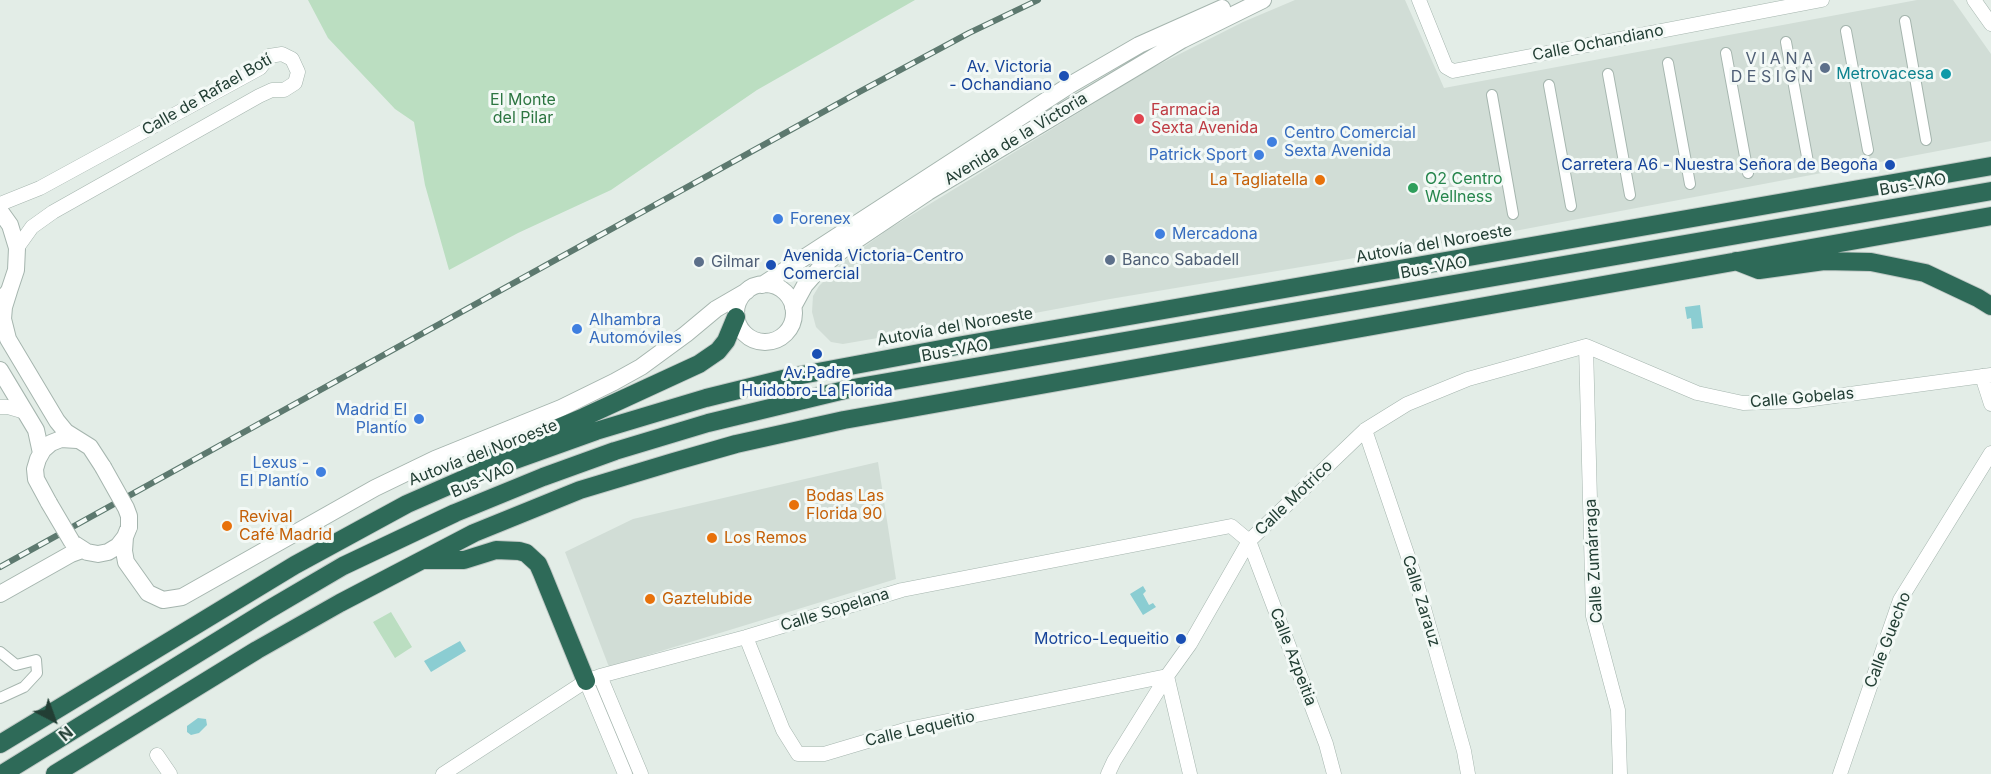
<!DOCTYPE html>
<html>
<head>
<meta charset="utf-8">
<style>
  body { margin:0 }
  #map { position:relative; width:1991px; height:774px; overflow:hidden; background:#e3ede7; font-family:Inter,sans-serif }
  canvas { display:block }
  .north { position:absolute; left:24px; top:690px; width:60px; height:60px; -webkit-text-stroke:4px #f3f9f6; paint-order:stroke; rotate:139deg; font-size:16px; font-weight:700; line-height:24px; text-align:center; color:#223e34 }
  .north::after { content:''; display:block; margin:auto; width:21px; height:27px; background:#223e34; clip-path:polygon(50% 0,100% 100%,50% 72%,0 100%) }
</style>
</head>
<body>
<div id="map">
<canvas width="1991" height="774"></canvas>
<div class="north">N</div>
</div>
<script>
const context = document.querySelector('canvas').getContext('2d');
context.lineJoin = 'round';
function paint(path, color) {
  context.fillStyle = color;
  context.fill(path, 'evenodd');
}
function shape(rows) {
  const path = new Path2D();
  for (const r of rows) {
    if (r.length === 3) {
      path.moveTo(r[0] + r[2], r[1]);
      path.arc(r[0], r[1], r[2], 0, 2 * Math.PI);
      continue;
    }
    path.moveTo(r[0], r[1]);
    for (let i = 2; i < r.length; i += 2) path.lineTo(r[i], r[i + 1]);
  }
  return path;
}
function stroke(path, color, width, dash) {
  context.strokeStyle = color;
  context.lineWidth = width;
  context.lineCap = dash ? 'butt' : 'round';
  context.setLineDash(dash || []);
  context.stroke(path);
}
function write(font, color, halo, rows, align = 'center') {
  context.font = font + ' Inter,sans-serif';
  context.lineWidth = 6;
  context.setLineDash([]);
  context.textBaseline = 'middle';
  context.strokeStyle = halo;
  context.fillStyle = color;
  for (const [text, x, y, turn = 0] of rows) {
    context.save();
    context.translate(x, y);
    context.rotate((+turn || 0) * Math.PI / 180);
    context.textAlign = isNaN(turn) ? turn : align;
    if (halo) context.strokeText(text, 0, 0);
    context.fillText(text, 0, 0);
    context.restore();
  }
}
paint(shape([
  [1295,0,1405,0,1444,88,1917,0,1953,0,1991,54,1991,141,1504,233,1110,299,933,332,924,330,843,344,831,342,816,327,812,312,813,296,819,286,843,262,889,229,1150,69,1243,22],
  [878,462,896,579,609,667,565,552,633,519]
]), '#d1ddd6');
paint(shape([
  [308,0,915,0,757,90,611,190,518,233,449,270,425,185,414,122,395,109,328,38],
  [391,612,412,647,395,658,373,622]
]), '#bbdec1');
paint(shape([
  [1700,305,1703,328,1692,329,1691,318,1687,319,1685,307],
  [1143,586,1146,591,1143,594,1149,605,1153,603,1156,607,1143,615,1130,594],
  [460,641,466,651,431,672,424,661],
  [198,718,206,719,207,725,199,733,191,735,187,732,187,726]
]), '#8bcdd2');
const pedestrian = shape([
  [1905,21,1926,140],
  [1846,31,1868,150],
  [1786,42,1808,162],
  [1726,53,1748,173],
  [1668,63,1690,184],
  [1608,74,1630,195],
  [1549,85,1571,206],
  [1492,95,1513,214],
  [0,652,16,665,36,660,37,673,24,687,0,698]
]);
const minor = shape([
  [1419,0,1446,67,1453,71,1822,0],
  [1974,0,1991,24],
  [0,204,40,188,260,68,269,56,282,54,292,59,298,72,295,83,284,90,272,90,259,96,53,212,32,227,17,248],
  [1586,346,1593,616,1618,710,1620,774],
  [1586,346,1697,393,1743,403,1798,401,1991,375],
  [1982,376,1991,404],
  [0,407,8,407,25,412],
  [1365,430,1416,580,1464,751,1468,774],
  [746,637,783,730,798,754,824,754,908,729,1167,676,1190,774],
  [600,676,641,774],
  [586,681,625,774],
  [157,755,170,774],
  [443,774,586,681,600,676,746,637,902,590,1231,526,1249,541,1326,744,1334,774],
  [1108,774,1114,761,1167,676,1190,644,1249,541,1365,430,1407,404,1468,379,1586,346],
  [1840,774,1900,600,1991,453]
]);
const tertiary = shape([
  [0,211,10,225,17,248,16,270,9,291,3,298],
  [765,313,29],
  [762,285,1070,85,1139,45,1222,8],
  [9,291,4,307,3,319,8,339,57,421,66,432,90,447,103,467],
  [793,307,805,285,819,269,846,247,928,192,1182,40,1263,0],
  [0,370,36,430,41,453],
  [49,503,36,479,35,469,38,459,43,450,51,443,61,439,77,440],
  [129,527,125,537,124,551,126,562,148,593,163,600,182,597,375,488,435,459,561,408,614,382,641,367,686,334,716,309,747,291],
  [73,543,87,552,98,554,108,552,118,546,125,537],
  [0,594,71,554,82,550]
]);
const motorway = shape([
  [1736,261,1759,270,1824,261,1871,262,1925,273,1978,298,1991,306],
  [483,467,499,453,584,417,699,364,718,351,726,341,736,317],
  [425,560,464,560,496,550,519,551,526,553,538,564,542,573,586,681],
  [0,744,295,565,407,504,473,475,596,431,706,398,791,377,957,346,1991,166],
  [2,774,268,610,343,566,455,513,543,477,615,451,708,423,853,388,1991,191],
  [55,774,257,650,340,603,474,533,580,490,673,462,736,444,844,420,1991,216]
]);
stroke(pedestrian, '#a5b5ae', 12);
stroke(minor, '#a5b5ae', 15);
stroke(tertiary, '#a5b5ae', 18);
stroke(motorway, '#c1c9c6', 20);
stroke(pedestrian, '#fff', 10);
stroke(minor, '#fff', 14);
stroke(tertiary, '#fff', 16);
stroke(motorway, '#2e6a58', 18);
const rail = shape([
  [0,567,861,91,969,33,1038,0]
]);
stroke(rail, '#5d796f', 6);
stroke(rail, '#f3f9f6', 4, [11]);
const tertiaryBridge = shape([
  [103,467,126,508,129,516,129,527],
  [49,503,72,542]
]);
stroke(tertiaryBridge, '#a5b5ae', 18, []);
stroke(tertiaryBridge, '#fff', 16);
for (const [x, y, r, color] of [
  [1825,68,6,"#5c6f8a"],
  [1946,74,6,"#0f9aa8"],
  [1064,76,6,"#1a4fb4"],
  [1139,119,6,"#e0444e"],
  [1272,142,6,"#3f7fe0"],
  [1259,155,6,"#3f7fe0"],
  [1890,165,6,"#1a4fb4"],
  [1320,180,6,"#e8710a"],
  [1413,188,6,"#2e9e5b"],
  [778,219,6,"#3f7fe0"],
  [1160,234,6,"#3f7fe0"],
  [1110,260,6,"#5c6f8a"],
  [699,262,6,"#5c6f8a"],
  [771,265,6,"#1a4fb4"],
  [577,329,6,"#3f7fe0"],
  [817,354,6,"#1a4fb4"],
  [419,419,6,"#3f7fe0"],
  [321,472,6,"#3f7fe0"],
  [794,505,6,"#e8710a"],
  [227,526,6,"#e8710a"],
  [712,538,6,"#e8710a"],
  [650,599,6,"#e8710a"],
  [1181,639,6,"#1a4fb4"]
]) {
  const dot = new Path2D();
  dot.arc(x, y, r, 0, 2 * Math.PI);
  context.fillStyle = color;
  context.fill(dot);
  stroke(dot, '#f3f9f6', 2);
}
write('16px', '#223e34', '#f3f9f6', [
  ["Calle Ochandiano",1598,43,-11],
  ["Calle de Rafael Botí",207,95,-30],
  ["Avenida de la Victoria",1016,139,-31],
  ["Bus-VAO",1913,185,-10],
  ["Autovía del Noroeste",1434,244,-10],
  ["Bus-VAO",1434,268,-10],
  ["Autovía del Noroeste",955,327,-10],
  ["Bus-VAO",955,351,-10],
  ["Calle Gobelas",1802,398,-5],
  ["Autovía del Noroeste",483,453,-21],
  ["Bus-VAO",483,480,-23],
  ["Calle Motrico",1294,498,-44],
  ["Calle Zumárraga",1594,561,-93],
  ["Calle Zarauz",1421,601,73],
  ["Calle Sopelana",835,610,-17],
  ["Calle Guecho",1888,640,-69],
  ["Calle Azpeitia",1293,657,69],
  ["Calle Lequeitio",920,729,-13]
]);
write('16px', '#4e5e75', '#f3f9f6', [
  ["V I A N A",1813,59,"right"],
  ["D E S I G N",1813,77,"right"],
  ["Banco Sabadell",1122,260],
  ["Gilmar",711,262]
], 'left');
write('16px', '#164399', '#f3f9f6', [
  ["Av. Victoria",1052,67],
  ["- Ochandiano",1052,85],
  ["Carretera A6 - Nuestra Señora de Begoña",1878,165],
  ["Avenida Victoria-Centro",783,256,"left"],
  ["Comercial",783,274,"left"],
  ["Av.Padre",817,373,"center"],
  ["Huidobro-La Florida",817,391,"center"],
  ["Motrico-Lequeitio",1169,639]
], 'right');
write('16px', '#0d838f', '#f3f9f6', [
  ["Metrovacesa",1934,74]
], 'right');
write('16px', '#2c7541', '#f3f9f6', [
  ["El Monte",523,100],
  ["del Pilar",523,118]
]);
write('16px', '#be3a42', '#f3f9f6', [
  ["Farmacia",1151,110],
  ["Sexta Avenida",1151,128]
], 'left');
write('16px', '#366cbe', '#f3f9f6', [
  ["Centro Comercial",1284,133],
  ["Sexta Avenida",1284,151],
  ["Patrick Sport",1247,155,"right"],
  ["Forenex",790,219],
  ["Mercadona",1172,234],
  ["Alhambra",589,320],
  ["Automóviles",589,338],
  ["Madrid El",407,410,"right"],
  ["Plantío",407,428,"right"],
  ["Lexus -",309,463,"right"],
  ["El Plantío",309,481,"right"]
], 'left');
write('16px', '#27864d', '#f3f9f6', [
  ["O2 Centro",1425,179],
  ["Wellness",1425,197]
], 'left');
write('16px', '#c56008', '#f3f9f6', [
  ["La Tagliatella",1308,180,"right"],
  ["Bodas Las",806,496],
  ["Florida 90",806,514],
  ["Revival",239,517],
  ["Café Madrid",239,535],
  ["Los Remos",724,538],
  ["Gaztelubide",662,599]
], 'left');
</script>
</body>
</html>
